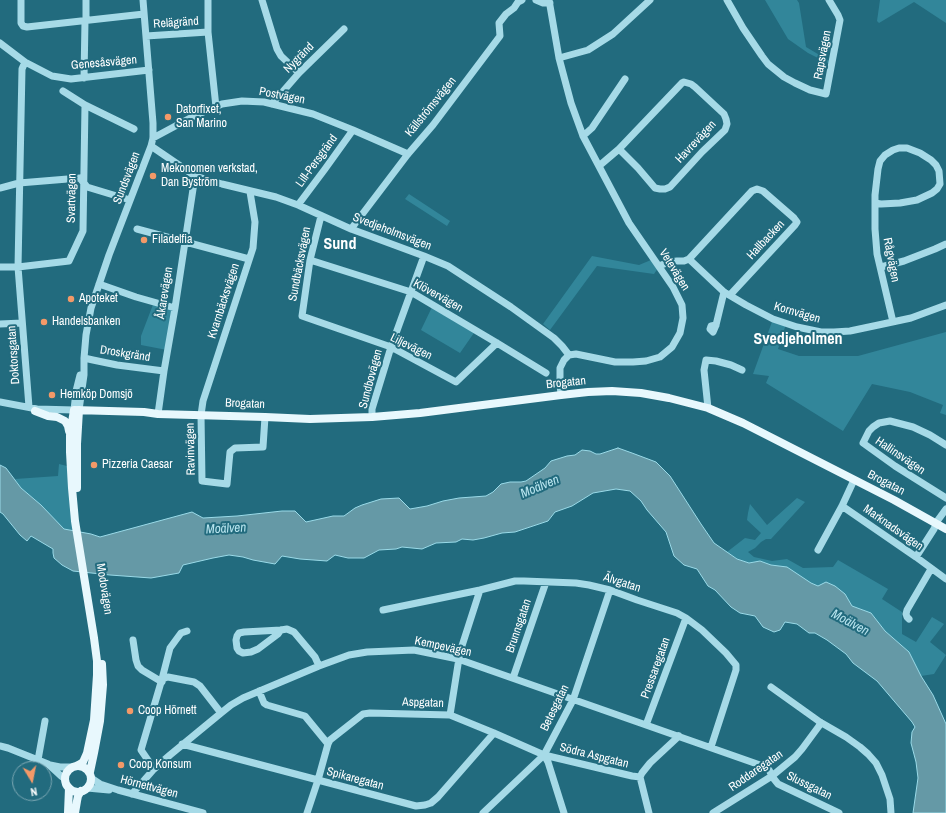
<!DOCTYPE html>
<html>
<head>
<meta charset="utf-8">
<style>
  body { margin:0 }
  #map { position:relative; width:946px; height:813px; overflow:hidden; background:#226b7e; font-family:"Archivo Narrow",sans-serif }
  canvas { display:block }
  .north { position:absolute; left:12px; top:761px; width:40px; height:40px; box-sizing:border-box; background:#226b7e; border:1px solid #7aa6b2; border-radius:50%; rotate:170deg; font-size:11px; font-weight:700; line-height:16px; text-align:center; color:#fff }
  .north::after { content:''; display:block; margin:auto; width:14px; height:18px; background:#f39968; clip-path:polygon(50% 0,100% 100%,50% 72%,0 100%) }
</style>
</head>
<body>
<div id="map">
<canvas width="946" height="813"></canvas>
<div class="north">N</div>
</div>
<script>
const context = document.querySelector('canvas').getContext('2d');
context.lineJoin = 'round';
function paint(path, color) {
  context.fillStyle = color;
  context.fill(path, 'evenodd');
}
function shape(rows) {
  const path = new Path2D();
  for (const r of rows) {
    if (r.length === 3) {
      path.moveTo(r[0] + r[2], r[1]);
      path.arc(r[0], r[1], r[2], 0, 2 * Math.PI);
      continue;
    }
    path.moveTo(r[0], r[1]);
    for (let i = 2; i < r.length; i += 2) path.lineTo(r[i], r[i + 1]);
  }
  return path;
}
function stroke(path, color, width, dash) {
  context.strokeStyle = color;
  context.lineWidth = width;
  context.lineCap = dash ? 'butt' : 'round';
  context.setLineDash(dash || []);
  context.stroke(path);
}
function write(font, color, halo, rows, align = 'center') {
  context.font = font + ' "Archivo Narrow",sans-serif';
  context.lineWidth = 4;
  context.setLineDash([]);
  context.textBaseline = 'middle';
  context.strokeStyle = halo;
  context.fillStyle = color;
  for (const [text, x, y, turn = 0] of rows) {
    context.save();
    context.translate(x, y);
    context.rotate((+turn || 0) * Math.PI / 180);
    context.textAlign = isNaN(turn) ? turn : align;
    if (halo) context.strokeText(text, 0, 0);
    context.fillText(text, 0, 0);
    context.restore();
  }
}
paint(shape([
  [765,0,797,0,799,3,806,47,833,63,832,65,808,53,788,39],
  [880,0,946,0,946,23,914,2,879,23,877,21],
  [409,194,450,221,447,226,405,199],
  [592,256,639,265,651,260,658,268,654,274,597,266,550,330,543,324],
  [154,302,175,308,167,350,141,345,141,336],
  [433,305,476,330,460,353,421,330],
  [773,319,786,324,778,349,799,356,858,356,946,332,946,415,940,413,943,405,910,392,872,384,843,431,766,383,769,376,753,374],
  [59,464,71,467,77,532,64,529,41,505,21,488,15,479,58,476],
  [797,498,805,502,771,539,766,539,761,542,755,548,748,552,754,557,772,561,787,559,803,568,833,567,838,560,888,589,882,599,902,612,902,634,916,642,932,617,944,624,930,642,946,655,934,674,921,676,909,652,885,631,871,613,852,606,845,594,818,586,811,583,787,567,771,565,760,561,749,563,737,559,727,552,745,538,755,540,761,533,747,520,748,513,750,504,767,525]
]), '#32869a');
const water = shape([
  [618,448,632,453,656,462,670,476,701,524,714,543,737,559,749,563,760,561,771,565,787,567,811,583,818,586,826,582,835,586,845,594,852,606,871,613,885,631,909,652,921,676,933,695,946,724,946,813,913,813,918,778,916,762,911,743,912,732,915,727,912,722,877,681,853,663,846,654,827,640,815,633,809,633,797,624,785,622,780,630,774,632,763,627,755,616,740,613,731,607,715,590,708,586,697,569,684,565,674,556,666,532,647,510,641,501,630,491,616,489,593,493,572,506,555,512,548,521,515,532,502,533,484,538,473,540,462,539,456,542,436,543,422,549,402,547,396,549,379,550,364,558,348,558,335,555,327,561,300,559,282,556,275,564,253,560,243,557,229,555,213,558,183,565,179,573,151,578,110,575,73,571,62,565,54,558,53,553,53,549,31,536,27,541,20,535,3,514,0,512,0,465,6,468,21,488,41,505,64,529,91,534,100,537,192,512,203,518,237,516,282,511,295,511,306,522,333,516,344,516,355,508,362,505,381,499,399,498,410,509,427,506,443,501,459,498,486,496,493,492,501,484,510,482,521,482,526,481,545,468,551,461,567,456,575,455,582,450,590,451,596,454,600,454,618,448]
]);
paint(water, '#6599a6');
stroke(water, '#9adae8', 1);
stroke(shape([
  [21,0,21,23,23,26,27,27,144,14],
  [208,0,208,32,216,107],
  [262,0,277,49,281,56,299,73],
  [536,0,543,3,550,3],
  [549,0,559,58,571,103,583,136,629,223,673,287,682,305,683,318,680,333,672,347,660,357,646,361,633,362,615,362,576,354,569,355],
  [727,0,743,28,762,56,768,64,784,77,795,83,810,90,826,94,840,20,838,15,829,0],
  [146,36,208,32],
  [0,43,25,62,52,76,71,79,149,70],
  [559,58,588,50,613,34,650,0],
  [25,62,22,69,18,267,29,407],
  [84,78,85,21,86,21,86,0],
  [63,91,85,105],
  [272,104,299,73,344,29],
  [583,136,592,128,625,79],
  [153,138,194,116,222,104,242,101,264,102,313,114,353,130,408,154],
  [151,146,195,176,222,184,276,197,298,205,351,229,424,256,448,266,511,307,554,338,562,346,569,355,564,360,560,368,560,384,561,395],
  [599,166,619,149,682,83,684,82,691,84,695,87,724,114,726,119,727,124,725,130,702,152,670,187,665,189,660,189,655,188,638,168,619,149],
  [0,188,19,183,80,178,87,187,130,200],
  [250,192,255,222,253,248,203,401,201,415,202,481,227,484,230,452,235,448,263,447,265,417],
  [875,203,881,204,900,203,917,200,932,193,937,189,940,184,939,171,936,165,931,160,920,153,907,148,899,148,893,150,885,155,880,161,878,169,875,195,875,229,877,254,893,322],
  [298,205,325,169,353,130],
  [321,216,310,260,302,316,391,347,456,382,497,343],
  [137,229,249,259],
  [351,229,408,154,433,125,500,36,499,23,506,14,514,8,518,2,522,0],
  [689,259,752,191,757,189,763,191,794,218,797,222,795,225,730,295],
  [310,260,411,292,497,343,546,373],
  [659,266,669,262,677,261,684,261,689,259,724,292,746,305,773,319,797,327,821,332,834,332,850,331,883,324,911,318,946,305],
  [0,267,18,267,69,261,83,231,85,105,134,129],
  [881,267,904,261,935,249,946,244],
  [99,284,136,297,175,308],
  [0,324,22,323],
  [716,325,711,326,710,329,713,332,716,325,724,292],
  [84,358,93,360,117,365,164,371],
  [0,402,37,409,74,410,76,391,80,375],
  [708,408,704,370,706,360,716,361,731,365,742,370],
  [79,410,84,375,84,358,86,335,91,308,109,255,151,146,153,138,153,123,143,0],
  [158,414,164,371,175,308,195,176],
  [372,417,372,409,391,347,424,256],
  [946,445,930,435,913,427,890,421,879,423,873,427,869,431,863,443,895,466,946,498],
  [842,506,916,557,946,579],
  [818,550,842,506,854,480],
  [916,557,934,529,938,520,946,509],
  [383,610,480,590,515,581,524,581,576,583,589,585,610,590,637,600,677,613,686,618,702,630,726,653,736,665,736,670,711,747],
  [909,619,907,617,906,614,907,610,931,569],
  [281,630,278,634,258,649,251,652,243,653,239,651,237,648,236,640,237,636,239,633,244,632,281,630,287,629,294,632,315,657,319,666],
  [133,640,136,660,138,666,142,670,162,682],
  [513,678,546,582],
  [162,679,168,677,194,682,200,686,221,713],
  [771,687,820,722,846,737,860,747,868,754,876,763,882,775,890,799,891,813],
  [259,691,264,703,267,705,305,716,328,744],
  [450,715,460,652,480,590],
  [646,725,686,618],
  [182,744,416,806,425,805,431,803,438,797,494,733],
  [0,746,8,748,48,764,61,776,65,779],
  [544,755,548,762,564,813],
  [38,760,45,721],
  [50,765,60,767,72,767],
  [154,769,141,750,162,679,170,648,181,633,187,631],
  [91,778,100,784,118,790,203,813],
  [87,788,109,790],
  [132,794,154,769,170,755,221,713,231,705,243,698,319,666,349,655,367,652,414,650,458,659,760,765,769,770,774,779,778,784,839,813],
  [307,813,318,780,328,744,330,740,363,714,370,713,450,715,494,733,544,755,632,776,640,777],
  [483,813,544,755,573,700,610,590],
  [649,813,640,777,642,773,650,763,679,736],
  [713,813,772,776,795,757,802,749,819,726,820,722]
]), '#a6dae7', 7);
stroke(shape([
  [35,411,48,416,57,417,65,421,68,426,69,431],
  [77,488,77,444,79,410],
  [76,766,80,764,83,762,87,753,94,720,97,675,97,661,94,638,75,521,72,488,70,452,70,435,74,410,144,412,158,414,265,417,310,419,372,417,420,413,561,395,588,392,612,391,641,393,669,398,708,408,743,423,894,500,946,529],
  [78,779,13],
  [90,772,94,753,100,721,103,685,102,664],
  [68,813,69,788],
  [75,813,77,801,78,796,81,791]
]), '#e8f8fd', 8);
for (const [x, y, r, color] of [
  [168,117,4,"#f39968"],
  [153,176,4,"#f39968"],
  [144,240,4,"#f39968"],
  [71,299,4,"#f39968"],
  [44,322,4,"#f39968"],
  [52,395,4,"#f39968"],
  [94,465,4,"#f39968"],
  [130,711,4,"#f39968"],
  [121,765,4,"#f39968"]
]) {
  const dot = new Path2D();
  dot.arc(x, y, r, 0, 2 * Math.PI);
  context.fillStyle = color;
  context.fill(dot);
  stroke(dot, '#226b7e', 1.5);
}
write('12px', '#fff', '#226b7e', [
  ["Relägränd",176,23,-4],
  ["Rapsvägen",823,55,-79],
  ["Nygränd",299,58,-45],
  ["Genesåsvägen",104,63,-5],
  ["Postvägen",282,96,11],
  ["Källströmsvägen",431,107,-51],
  ["Havrevägen",696,142,-47],
  ["Lill-Persgränd",317,161,-54],
  ["Sundsvägen",127,178,-69],
  ["Svartvägen",72,198,-89],
  ["Svedjeholmsvägen",392,232,21],
  ["Hallbacken",766,240,-47],
  ["Rågvägen",891,260,79],
  ["Sundbäcksvägen",300,264,-79],
  ["Vetevägen",674,270,58],
  ["Åkarevägen",165,293,-81],
  ["Klövervägen",438,296,29],
  ["Kvarnbäcksvägen",224,301,-72],
  ["Kornvägen",797,313,16],
  ["Liljevägen",411,347,26],
  ["Droskgränd",125,354,9],
  ["Doktorsgatan",14,355,-94],
  ["Sundbovägen",371,379,-75],
  ["Brogatan",566,383,-6],
  ["Brogatan",245,404,2],
  ["Ravinvägen",191,449,-91],
  ["Hallinsvägen",900,456,34],
  ["Brogatan",886,483,27],
  ["Marknadsvägen",893,528,35],
  ["Älvgatan",622,583,18],
  ["Modovägen",104,589,81],
  ["Brunnsgatan",519,626,-71],
  ["Kempevägen",443,647,12],
  ["Pressaregatan",656,668,-70],
  ["Aspgatan",423,703,2],
  ["Betesgatan",555,708,-64],
  ["Södra Aspgatan",594,756,14],
  ["Roddaregatan",756,771,-35],
  ["Spikaregatan",355,779,15],
  ["Slussgatan",809,786,26],
  ["Hörnettvägen",149,787,15]
]);
write('12px', '#fff', '#226b7e', [
  ["Datorfixet,",176,110],
  ["San Marino",176,124],
  ["Mekonomen verkstad,",161,169],
  ["Dan Byström",161,183],
  ["Filadelfia",152,240],
  ["Apoteket",79,299],
  ["Handelsbanken",52,322],
  ["Hemköp Domsjö",60,395],
  ["Pizzeria Caesar",102,465],
  ["Coop Hörnett",138,711],
  ["Coop Konsum",129,765]
], 'left');
write('italic 13px', '#bae6f0', '#226b7e', [
  ["Moälven",540,487,-23],
  ["Moälven",226,529,-3],
  ["Moälven",850,623,28]
]);
write('bold 16px', '#fff', '#226b7e', [
  ["Sund",340,245],
  ["Svedjeholmen",798,340]
]);
</script>
</body>
</html>
